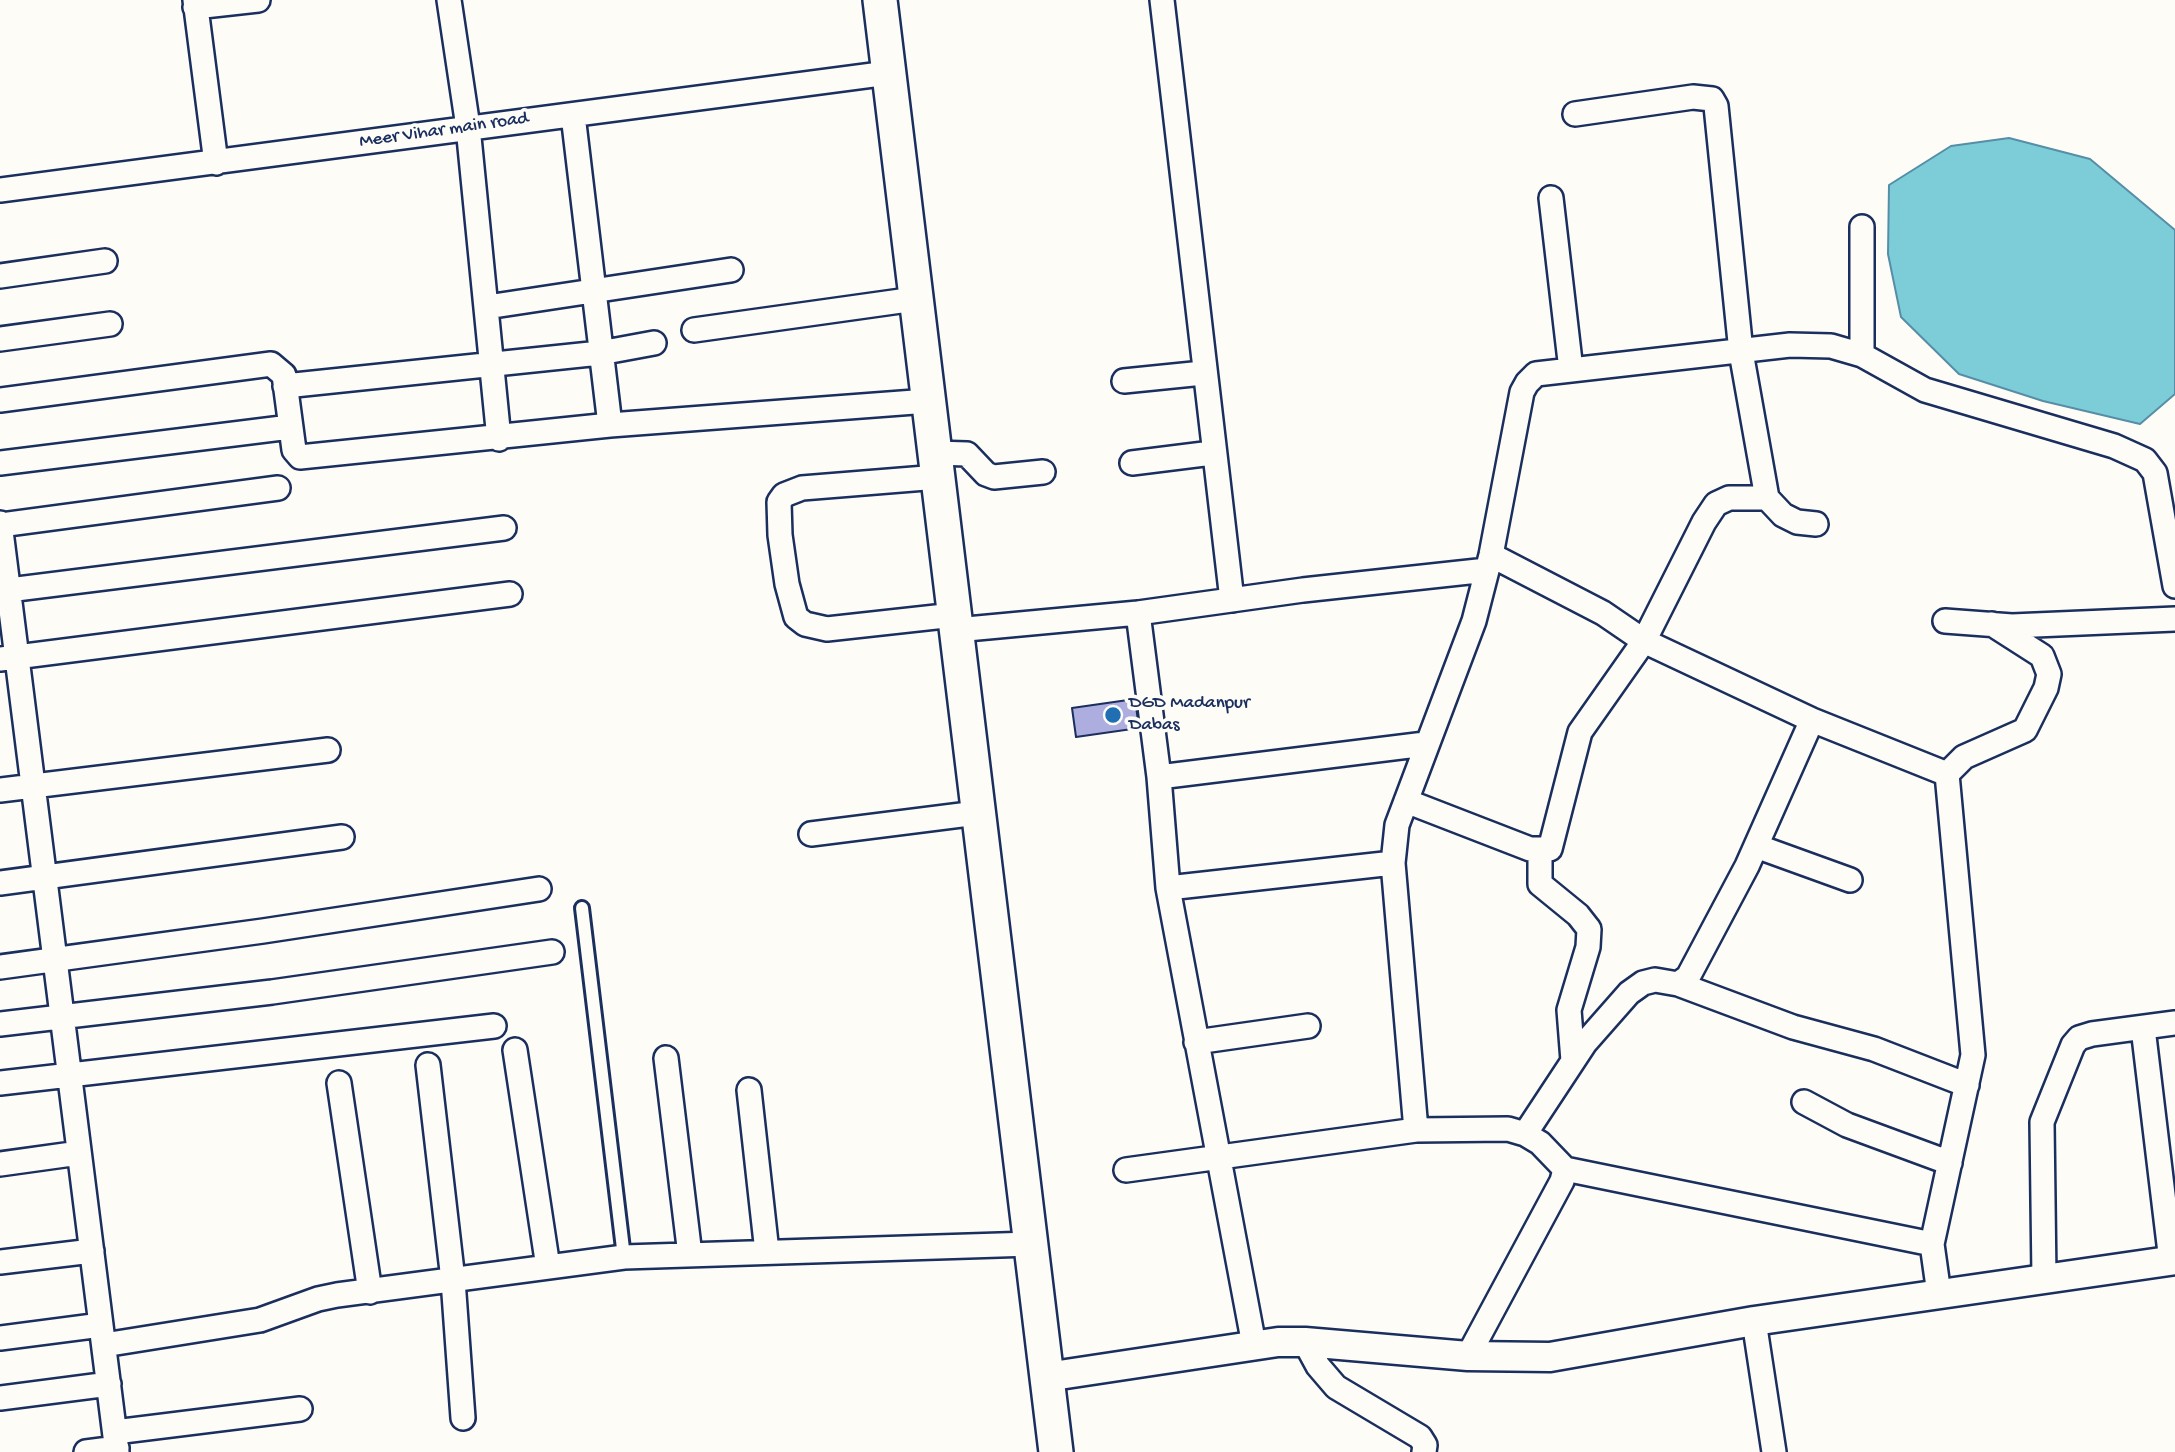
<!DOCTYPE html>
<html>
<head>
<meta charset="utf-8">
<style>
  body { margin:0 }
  canvas { display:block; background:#fdfcf7 }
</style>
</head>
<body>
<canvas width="2175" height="1452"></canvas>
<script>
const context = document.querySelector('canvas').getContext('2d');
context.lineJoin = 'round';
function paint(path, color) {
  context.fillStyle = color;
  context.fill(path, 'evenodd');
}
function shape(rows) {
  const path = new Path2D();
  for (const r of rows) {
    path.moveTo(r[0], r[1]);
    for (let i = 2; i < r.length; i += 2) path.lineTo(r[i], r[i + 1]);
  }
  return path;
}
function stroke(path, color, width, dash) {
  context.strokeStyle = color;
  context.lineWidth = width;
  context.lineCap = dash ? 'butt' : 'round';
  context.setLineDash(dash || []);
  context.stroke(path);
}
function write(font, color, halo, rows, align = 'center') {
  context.font = font + ' "Gochi Hand",sans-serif';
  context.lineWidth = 7;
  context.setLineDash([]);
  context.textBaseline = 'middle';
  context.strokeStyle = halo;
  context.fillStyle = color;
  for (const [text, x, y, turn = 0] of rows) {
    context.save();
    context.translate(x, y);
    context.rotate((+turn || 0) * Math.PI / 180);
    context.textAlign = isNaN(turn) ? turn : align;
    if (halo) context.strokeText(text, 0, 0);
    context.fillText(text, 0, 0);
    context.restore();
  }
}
const water = shape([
  [2009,138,2090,159,2175,230,2175,394,2140,424,2043,401,1959,374,1901,317,1888,254,1889,185,1951,146,2009,138]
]);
paint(water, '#7dcdd8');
stroke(water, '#568ea7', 2);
const building = shape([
  [1135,699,1139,728,1076,737,1072,708,1135,699]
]);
paint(building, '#adaedf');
stroke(building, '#1b2f5e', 2);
const service = shape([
  [582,908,624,1257]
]);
const minor = shape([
  [195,0,216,163],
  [449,0,468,127,499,439],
  [1162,0,1232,600],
  [195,7,258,0],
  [1575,114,1693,97,1712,99,1716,106,1741,352,1767,498,1783,515,1797,522,1816,524],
  [573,115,610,425],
  [0,190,888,73],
  [1551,198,1571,370],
  [1862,227,1862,355],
  [0,276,105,261],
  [487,307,731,270],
  [694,330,915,299],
  [0,339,110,324],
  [1124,381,1203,373],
  [285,386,600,353,654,343],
  [0,400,271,364,284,375,294,450,300,457,610,425,928,401],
  [935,453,967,454,986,474,994,477,1043,472],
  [0,463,290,427],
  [1132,463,1212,453],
  [938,477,802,488,784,495,779,502,780,535,787,584,796,617,805,624,827,629,954,615],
  [0,523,117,1452],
  [0,525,278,488],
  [1491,555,1603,613,1644,641,1812,720,1947,774],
  [0,591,504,528],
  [1138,613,1159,777,1168,888,1254,1345],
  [1945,621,2012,626,2175,619],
  [956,630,1138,613,1303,590,1487,570],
  [0,659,510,594],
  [1159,777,1425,744],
  [0,790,328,750],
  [1406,801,1530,849,1550,849,1580,732,1644,641,1704,522,1716,504,1729,498,1767,498],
  [811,834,977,813],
  [1756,846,1850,880],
  [1540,850,1540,884,1578,915,1589,929,1588,947,1569,1010,1573,1061],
  [0,883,342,837],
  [1168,888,1393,863],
  [0,967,263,931,539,889],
  [1678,984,1793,1027,1874,1049,1967,1085],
  [0,1024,272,992,552,952],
  [2143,1028,2171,1261],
  [1196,1042,1308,1026],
  [515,1050,548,1267],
  [666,1058,690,1255],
  [428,1065,453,1280,463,1418],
  [0,1083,494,1026],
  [339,1083,370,1292],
  [749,1090,767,1252],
  [1804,1102,1847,1125,1950,1163],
  [1416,1130,1393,863,1397,825,1474,621,1491,555,1522,392,1527,383,1536,374,1790,345,1831,346,1862,355,1925,390,2114,446,2145,460,2155,473,2175,586],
  [1525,1134,1585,1043,1629,993,1643,983,1655,980,1678,984,1688,977,1747,866,1812,720],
  [0,1164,79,1153],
  [1565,1169,1932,1244,1939,1294],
  [1126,1170,1416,1130,1508,1129,1525,1134,1540,1143,1565,1169,1562,1181,1468,1356],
  [1932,1244,1973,1055,1947,774,1964,757,2025,730,2046,688,2049,674,2042,656,1992,624],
  [0,1262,92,1251],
  [2044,1279,2042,1122,2073,1045,2079,1038,2092,1034,2175,1023],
  [1754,1321,1774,1452],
  [0,1338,101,1325],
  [1305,1342,1318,1366,1336,1387,1420,1437,1425,1445,1424,1452],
  [104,1345,260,1320,318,1299,337,1295,624,1257,1031,1244],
  [0,1398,109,1384],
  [115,1432,300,1409],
  [86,1452,117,1448]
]);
const tertiary = shape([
  [1046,1377,1278,1342,1305,1342,1468,1356,1550,1357,1754,1321,2175,1260]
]);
const secondary = shape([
  [880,0,1056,1452]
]);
stroke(service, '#1b2f5e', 18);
stroke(minor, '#1b2f5e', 28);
stroke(tertiary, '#1b2f5e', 33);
stroke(secondary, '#1b2f5e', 38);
stroke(service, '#fdfcf7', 12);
stroke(minor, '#fdfcf7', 23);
stroke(tertiary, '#fdfcf7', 28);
stroke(secondary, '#fdfcf7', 33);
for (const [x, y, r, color] of [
  [1113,715,9,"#1f6fb2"]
]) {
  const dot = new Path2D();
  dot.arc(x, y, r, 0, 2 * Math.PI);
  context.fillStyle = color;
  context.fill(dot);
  stroke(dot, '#fdfcf7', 2.5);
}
write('19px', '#1b2f5e', '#fdfcf7', [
  ["Meer Vihar main road",444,131,-8]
]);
write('19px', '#1b2f5e', '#fdfcf7', [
  ["DGD Madanpur",1129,704],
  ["Dabas",1129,726]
], 'left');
</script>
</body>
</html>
